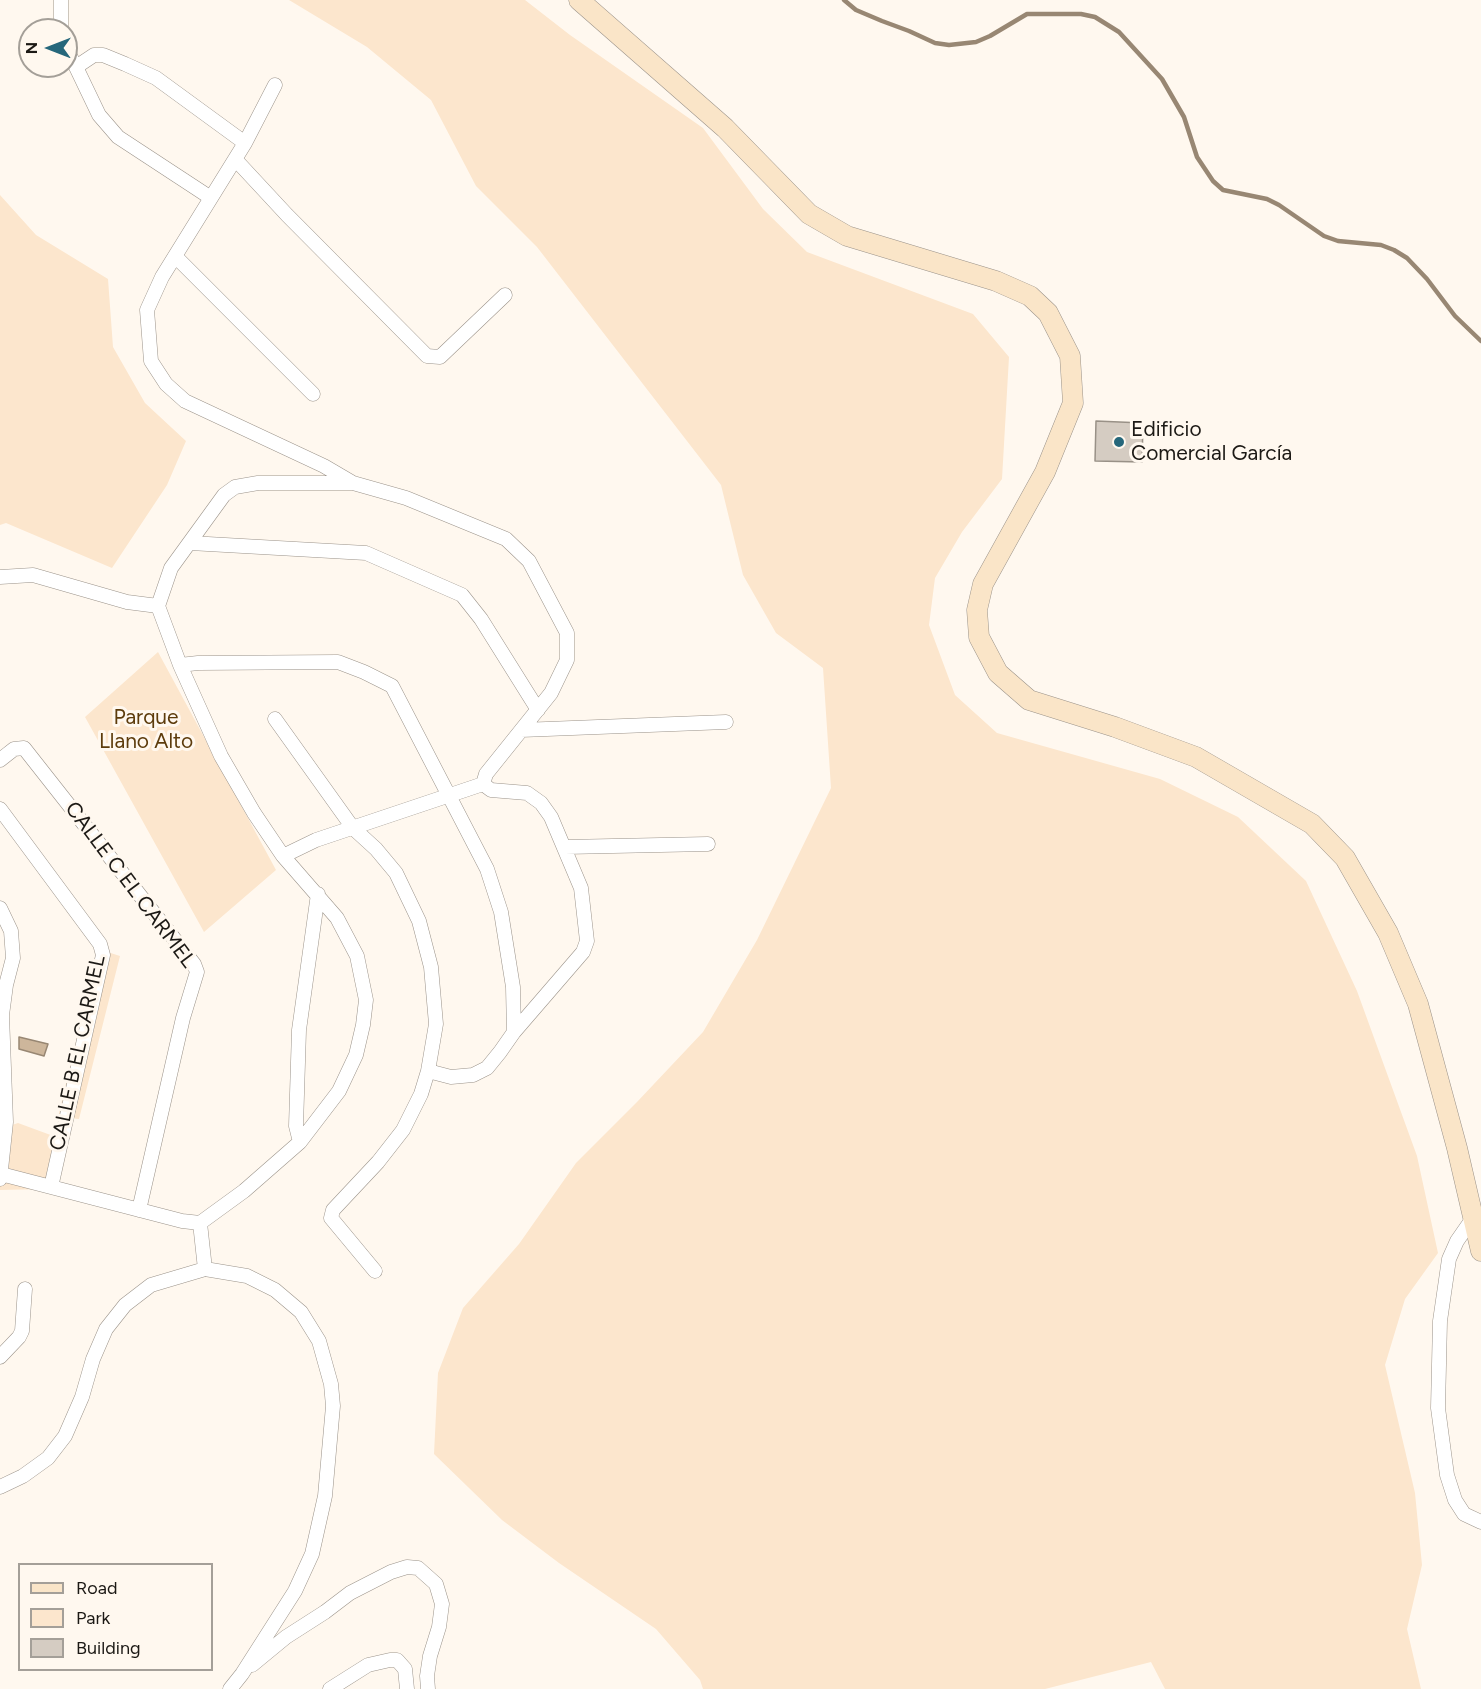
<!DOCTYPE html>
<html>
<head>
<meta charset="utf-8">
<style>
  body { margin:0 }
  #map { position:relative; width:1481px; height:1689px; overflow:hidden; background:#fff8ef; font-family:Figtree,sans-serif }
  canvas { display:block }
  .legend { position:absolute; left:18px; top:1563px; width:195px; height:108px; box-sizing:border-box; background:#fff8ef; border:2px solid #a49f98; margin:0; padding:8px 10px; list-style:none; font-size:18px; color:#1c1915 }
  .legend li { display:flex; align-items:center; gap:12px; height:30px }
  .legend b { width:30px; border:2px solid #a49f98 }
  .north { position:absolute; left:18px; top:18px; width:60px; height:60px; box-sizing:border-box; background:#fff8ef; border:2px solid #a49f98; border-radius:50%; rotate:270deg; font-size:16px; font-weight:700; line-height:24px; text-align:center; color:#1c1915 }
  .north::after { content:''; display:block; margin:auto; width:21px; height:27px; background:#26677b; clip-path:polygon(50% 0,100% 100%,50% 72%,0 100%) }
</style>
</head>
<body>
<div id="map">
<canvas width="1481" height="1689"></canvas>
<ul class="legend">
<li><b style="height:8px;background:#fae5c8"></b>Road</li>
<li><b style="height:16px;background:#fce6cd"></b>Park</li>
<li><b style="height:16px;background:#d5ccc2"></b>Building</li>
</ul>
<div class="north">N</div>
</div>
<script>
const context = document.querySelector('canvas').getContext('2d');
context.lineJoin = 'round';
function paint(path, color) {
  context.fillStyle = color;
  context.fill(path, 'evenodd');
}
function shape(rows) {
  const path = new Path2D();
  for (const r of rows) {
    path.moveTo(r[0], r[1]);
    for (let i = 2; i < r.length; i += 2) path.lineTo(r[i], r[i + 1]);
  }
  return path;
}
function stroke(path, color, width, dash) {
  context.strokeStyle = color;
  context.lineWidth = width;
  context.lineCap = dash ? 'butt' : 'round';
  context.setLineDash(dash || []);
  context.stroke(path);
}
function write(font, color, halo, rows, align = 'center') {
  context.font = font + ' Figtree,sans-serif';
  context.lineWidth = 6;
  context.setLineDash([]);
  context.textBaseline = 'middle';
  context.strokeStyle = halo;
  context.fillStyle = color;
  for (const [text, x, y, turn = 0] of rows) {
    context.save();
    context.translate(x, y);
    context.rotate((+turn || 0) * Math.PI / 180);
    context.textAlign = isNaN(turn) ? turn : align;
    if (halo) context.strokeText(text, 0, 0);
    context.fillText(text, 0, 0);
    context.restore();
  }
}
paint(shape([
  [289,0,525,0,570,35,703,128,763,209,807,252,973,314,1009,357,1002,479,962,532,935,578,929,625,955,695,997,733,1160,779,1238,817,1306,881,1357,991,1417,1156,1438,1253,1405,1299,1385,1365,1415,1493,1422,1565,1407,1629,1421,1689,1165,1689,1151,1662,1045,1689,703,1689,700,1680,656,1629,559,1563,502,1520,434,1454,438,1373,463,1308,519,1244,576,1163,637,1102,703,1032,757,940,831,788,823,668,776,633,743,575,721,485,537,247,476,186,431,100,367,47],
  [0,195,36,235,108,279,113,347,145,403,186,441,167,485,112,568,6,523,0,525],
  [158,652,276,870,204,932,85,717],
  [98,949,120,956,79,1119,58,1117],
  [18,1123,56,1137,47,1189,0,1190,0,1129]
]), '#fce6cd');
const water = shape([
  [19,1037,48,1044,44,1056,19,1049,19,1037]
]);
paint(water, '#cdb69b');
stroke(water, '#988773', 1.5);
stroke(shape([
  [844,0,856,10,882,21,909,31,935,43,949,45,976,42,990,36,1027,14,1081,14,1095,17,1119,32,1162,79,1184,117,1197,157,1213,181,1223,190,1267,199,1279,205,1324,236,1338,241,1381,245,1394,250,1407,258,1427,279,1455,316,1481,341]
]), '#988773', 4.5);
const building = shape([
  [1096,421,1143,423,1142,462,1095,461,1096,421]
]);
paint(building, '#d5ccc2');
stroke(building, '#999187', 1.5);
const street = shape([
  [61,0,61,30],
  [66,49,76,67],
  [275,85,245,143,162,277,147,310,151,361,166,384,185,401,324,466,353,483],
  [235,159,287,215,427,356,440,357,505,295],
  [211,198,118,137,99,115,76,67,94,55,103,55,125,64,156,78,245,143],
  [175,256,313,394],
  [190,543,366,553,462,595,481,619,538,710],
  [0,577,33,575,127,602,158,606],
  [180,665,198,663,338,662,364,672,392,686,487,869,501,912,513,987,514,1032,500,1052,487,1068,473,1075,451,1077,428,1071],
  [275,719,353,828,376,849,396,873,419,921,431,967,436,1024,428,1071,421,1094,403,1130,378,1162,333,1210,331,1218,375,1271],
  [521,730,726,722],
  [0,760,14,749,24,748,194,964,197,972,183,1018,139,1210],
  [483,784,491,790,527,793,541,803,551,817,581,888,587,941,583,952,514,1032],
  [0,809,100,944,103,955,51,1187],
  [565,847,708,844],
  [0,908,11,931,13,958,6,985,2,1015,6,1122,0,1179],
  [300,1142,296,1126,299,1030,318,894],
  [1,1174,182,1221,200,1223,244,1191,300,1142,339,1091,356,1055,363,1025,366,1000,357,956,337,918,283,856,254,813,221,756,180,665,158,606,171,568,224,495,235,487,258,483,353,483,406,498,506,539,529,561,567,633,567,660,551,693,486,774,483,784,316,840,283,856],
  [1473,1218,1457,1241,1449,1259,1440,1321,1438,1408,1447,1475,1455,1500,1464,1514,1481,1522],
  [200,1223,205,1269],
  [0,1357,19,1337,22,1331,25,1289],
  [0,1487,23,1476,48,1458,65,1436,82,1397,93,1359,106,1329,125,1305,151,1285,205,1269,247,1276,275,1290,301,1312,319,1341,331,1384,333,1406,325,1496,312,1554,295,1591,242,1674,230,1689],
  [252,1665,286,1637,325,1612,350,1593,391,1572,407,1567,418,1568,436,1584,442,1604,439,1627,430,1656,427,1676,428,1689],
  [330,1689,368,1665,390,1660,397,1660,405,1669,407,1689]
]);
const secondary = shape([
  [579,0,725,128,809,214,847,236,996,281,1030,296,1048,313,1070,356,1073,403,1045,472,983,584,977,610,979,637,998,673,1029,700,1115,727,1196,757,1312,824,1345,858,1388,933,1418,1004,1457,1148,1481,1251]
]);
stroke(street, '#9b938a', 15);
stroke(secondary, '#9b938a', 21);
stroke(street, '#fff', 14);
stroke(secondary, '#fae5c8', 20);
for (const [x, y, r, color] of [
  [1119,442,6,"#26677b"]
]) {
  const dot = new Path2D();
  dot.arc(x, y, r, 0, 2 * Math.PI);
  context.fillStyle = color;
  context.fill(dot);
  stroke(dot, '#fff8ef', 2);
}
write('21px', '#1c1915', '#fff8ef', [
  ["Edificio",1131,430],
  ["Comercial García",1131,454]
], 'left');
write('21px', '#5d3c0c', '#fff8ef', [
  ["Parque",146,718],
  ["Llano Alto",146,742]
]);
write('21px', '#1c1915', '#fff8ef', [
  ["CALLE C EL CARMEL",130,885,53],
  ["CALLE B EL CARMEL",78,1053,-78]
]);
</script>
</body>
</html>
